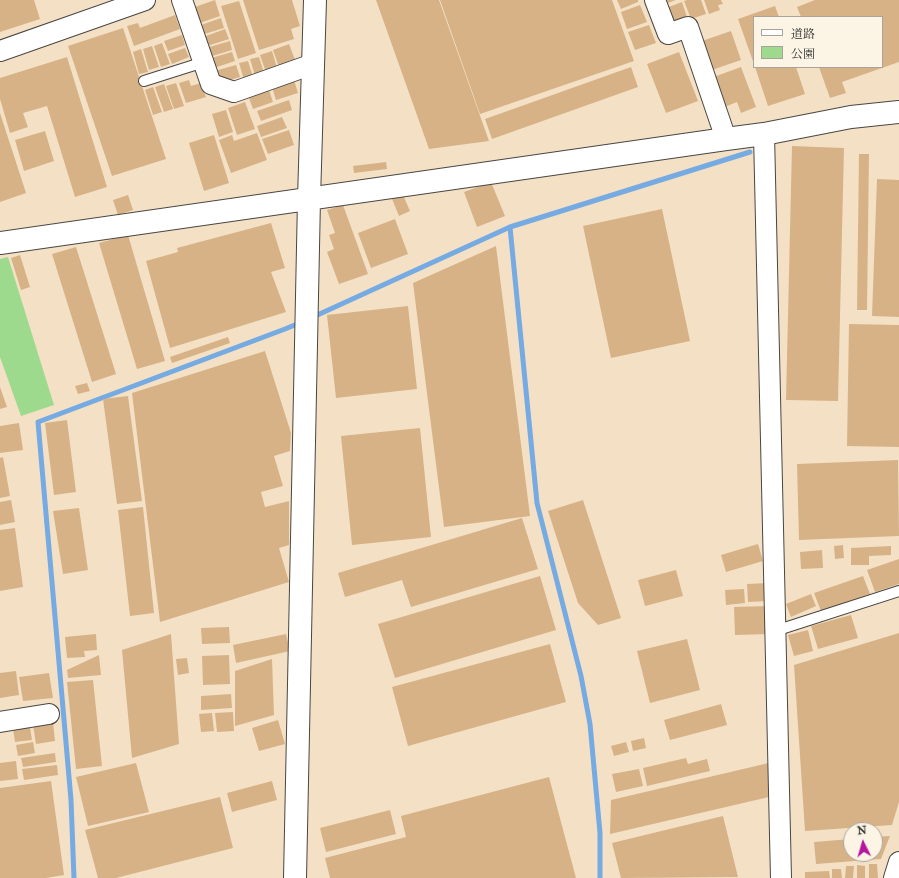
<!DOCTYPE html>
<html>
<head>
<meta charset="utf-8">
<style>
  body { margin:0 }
  #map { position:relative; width:899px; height:878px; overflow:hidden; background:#f4e1c5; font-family:"IM FELL Great Primer","Noto Serif JP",serif }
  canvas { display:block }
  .legend { position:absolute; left:753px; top:16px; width:130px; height:52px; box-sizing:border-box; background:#fcf5e5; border:1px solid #a8a49b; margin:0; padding:5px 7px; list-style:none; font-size:12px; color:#2b2b2b }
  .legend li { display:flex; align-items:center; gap:8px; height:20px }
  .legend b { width:20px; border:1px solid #a8a49b }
  .north { position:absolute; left:843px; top:822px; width:40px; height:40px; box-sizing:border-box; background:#fcf5e5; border:1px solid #a8a49b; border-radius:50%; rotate:355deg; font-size:11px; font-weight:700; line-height:16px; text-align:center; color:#2b2b2b }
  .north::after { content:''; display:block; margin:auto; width:14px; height:18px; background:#b5179e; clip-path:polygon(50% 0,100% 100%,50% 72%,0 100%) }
</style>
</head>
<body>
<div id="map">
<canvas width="899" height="878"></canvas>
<ul class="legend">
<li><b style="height:5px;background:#fff"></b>道路</li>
<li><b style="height:11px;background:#9dda8e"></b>公園</li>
</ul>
<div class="north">N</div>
</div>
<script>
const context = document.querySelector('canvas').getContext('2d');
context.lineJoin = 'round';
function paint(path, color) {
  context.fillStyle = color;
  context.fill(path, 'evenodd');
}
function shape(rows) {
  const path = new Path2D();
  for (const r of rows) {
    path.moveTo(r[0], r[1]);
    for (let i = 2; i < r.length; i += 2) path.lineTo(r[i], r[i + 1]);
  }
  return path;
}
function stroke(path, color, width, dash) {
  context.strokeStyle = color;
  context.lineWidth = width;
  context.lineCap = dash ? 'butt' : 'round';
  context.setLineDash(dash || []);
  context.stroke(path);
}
paint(shape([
  [8,257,54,405,21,416,0,357,0,259]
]), '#9dda8e');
stroke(shape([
  [510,227,537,503,581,676,590,724,600,833,600,878],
  [313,317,510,227,750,152],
  [74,878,71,800,38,422,285,329,302,322]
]), '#75aae2', 5);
paint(shape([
  [0,0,34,0,40,19,0,32],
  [215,0,220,16,197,24,192,8],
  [243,0,292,0,300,26,291,29,294,39,259,50],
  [376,0,439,0,489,141,429,149],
  [440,0,612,0,634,61,480,114],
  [617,0,638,0,638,2,621,9],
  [663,0,676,0,665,4],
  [687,0,701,0,706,14,691,19,684,1],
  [704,0,721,0,723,4,718,5,720,10,709,14],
  [815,0,899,0,899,62,842,82,846,93,830,98,819,67,882,67,882,17,801,17,797,7],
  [239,1,256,53,238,59,221,6],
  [682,2,688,20,673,25,666,8],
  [640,5,647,22,627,29,621,12],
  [775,6,779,17,754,17,754,64,738,19],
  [175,15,180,29,134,46,127,26,138,23,140,28],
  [221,18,224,28,201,35,198,26],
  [649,25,656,43,635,50,628,32],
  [123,28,166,159,112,176,68,46],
  [225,29,229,39,204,47,201,38],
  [731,31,741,60,709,71,699,42],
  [182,35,185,45,168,51,164,41],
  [230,41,232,50,209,57,206,48],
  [162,43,170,64,161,67,154,46],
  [289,44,297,65,280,70,273,50],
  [152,46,159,67,149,70,143,49],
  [185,48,189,57,172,64,168,54],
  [141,49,148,72,139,74,133,52],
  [272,51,278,71,267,75,260,55],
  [232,52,235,61,211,69,208,59],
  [679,52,698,101,666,113,647,64],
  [67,57,107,187,75,197,47,106,23,113,28,127,10,133,0,99,0,78],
  [259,57,265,76,256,79,250,59],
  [248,61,254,80,245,83,239,63],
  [236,65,240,77,226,81,211,72],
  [631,67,638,87,492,139,485,119],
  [741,67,756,107,741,113,737,102,722,108,711,78],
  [755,67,796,67,805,94,768,106],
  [189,80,191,86,201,83,206,97,186,103,179,83],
  [294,80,298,93,276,100,272,87],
  [176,83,184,106,174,109,166,86],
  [164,84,173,109,164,112,155,87],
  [153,87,162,112,153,115,145,90],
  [269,90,273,102,253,109,249,98],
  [289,100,292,110,261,121,257,111],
  [245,102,255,129,237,135,228,108],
  [226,110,233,132,219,137,212,114],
  [0,113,26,193,0,202],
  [282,117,287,128,261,137,257,126],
  [289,130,294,145,268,154,262,139],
  [45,131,54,161,24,171,15,140],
  [257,133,267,160,231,173,219,140,232,135,234,141],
  [214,135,229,183,204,191,189,143],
  [792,146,844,148,838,401,786,400],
  [859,154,869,154,867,310,857,310],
  [386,162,387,169,354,173,353,166],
  [877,179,899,180,899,317,872,316],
  [491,182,505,216,477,227,464,192],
  [128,195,133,210,118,215,113,200],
  [403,195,410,211,399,216,392,199],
  [343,205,368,274,339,284,327,252,334,249,329,235,335,233,327,210],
  [662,209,690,341,611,358,583,226],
  [395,219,408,254,371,268,358,233],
  [271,223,285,268,271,272,286,312,170,348,146,261,178,252,177,248],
  [128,235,165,361,137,369,99,243],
  [496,246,530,516,444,527,413,283],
  [76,247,116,374,92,382,52,254],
  [20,255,30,287,21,290,11,258],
  [408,306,417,389,336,398,327,315],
  [849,324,899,325,899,447,847,446],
  [228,337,230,343,172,363,170,357],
  [265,351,291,433,290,451,274,456,283,486,261,492,265,507,289,501,289,545,279,548,289,582,160,622,132,393],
  [87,383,90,391,78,394,75,386],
  [0,387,7,407,0,409],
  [128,396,142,501,117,504,103,399],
  [67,420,76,492,54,495,45,423],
  [19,423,23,450,0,453,0,426],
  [420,428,431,537,352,545,341,436],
  [3,457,10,496,0,498,0,458],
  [898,460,899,536,799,540,797,464],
  [11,500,15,522,0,525,0,502],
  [583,500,621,618,598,625,578,603,548,511],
  [143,507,154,613,130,616,118,510],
  [79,508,88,570,63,574,53,511],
  [522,518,538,569,411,607,402,580,345,597,338,573],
  [15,528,23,587,0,591,0,530],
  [758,544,763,561,726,572,721,555],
  [843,545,844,558,835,559,834,546],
  [891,546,891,555,869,556,869,565,851,565,851,548],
  [822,550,823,568,801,569,800,552],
  [899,559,899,584,875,592,867,570],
  [676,570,683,596,645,606,638,580],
  [540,576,556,630,395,678,378,624],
  [863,576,870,594,821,611,814,593],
  [769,583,769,601,748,602,747,584],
  [744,589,745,603,726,605,725,590],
  [811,594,816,606,791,617,786,604],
  [769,606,770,634,735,635,734,607],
  [851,615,858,638,818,649,811,626],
  [229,627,230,643,202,644,201,628],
  [808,630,813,651,794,656,788,635],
  [899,633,899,802,892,825,805,831,794,665],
  [96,634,97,650,84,651,85,657,67,658,65,637],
  [171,634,179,744,132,758,122,650],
  [286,634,290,651,236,663,233,645],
  [687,639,700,690,650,703,637,651],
  [550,644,566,702,408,746,392,687],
  [99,655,101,675,68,678,67,670],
  [229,655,230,684,203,685,202,656],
  [187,658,189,673,178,675,176,659],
  [272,659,274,715,235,726,235,671],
  [16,671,19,695,0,698,0,673],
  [49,673,53,698,23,701,19,677],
  [93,680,102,766,76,769,67,682],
  [231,694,232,708,201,710,201,696],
  [721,704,727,725,670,740,664,720],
  [233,712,234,731,217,732,215,713],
  [212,713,214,731,201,732,199,714],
  [278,720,285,744,259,751,252,728],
  [53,723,55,741,36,744,33,725],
  [30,727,32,740,15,742,13,729],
  [644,738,646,748,633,751,631,741],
  [33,742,35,753,18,756,16,745],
  [626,742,629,752,614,756,611,746],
  [55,753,56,762,23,767,21,758],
  [686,758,688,764,707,759,710,771,647,786,643,768],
  [16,761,18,779,0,781,0,763],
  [773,762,769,797,610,834,611,800],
  [136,763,149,812,88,826,76,777],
  [57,765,58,775,24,780,22,769],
  [639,769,643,786,616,792,612,774],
  [549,777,576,878,330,878,325,858,406,837,401,816],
  [51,781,64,875,46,878,0,878,0,788],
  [272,781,277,800,232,812,227,793],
  [220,797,233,848,116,878,98,878,85,830],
  [390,810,396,834,326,852,320,828],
  [723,816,738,877,621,878,612,843],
  [890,836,881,859,816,864,814,842,851,839,851,854,875,854,875,837],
  [869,864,877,864,878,878,869,878],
  [857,865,865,866,865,878,857,878],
  [846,866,854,866,853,878,845,878],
  [832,869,841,869,842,878,832,878],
  [829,871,830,878,805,878,805,872]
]), '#d7b287');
const service = shape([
  [144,81,204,62],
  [775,631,899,591]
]);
const minor = shape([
  [182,0,211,84,234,92,313,64],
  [655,0,668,34,688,27,726,139],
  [0,51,145,0],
  [764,134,781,878],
  [0,722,49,714],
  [894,878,899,862]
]);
const tertiary = shape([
  [0,243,726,139,764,134,851,117,899,112],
  [295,878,309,199,315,0]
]);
stroke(service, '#494642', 12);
stroke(minor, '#494642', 22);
stroke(tertiary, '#494642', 24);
stroke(service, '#fff', 10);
stroke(minor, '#fff', 20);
stroke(tertiary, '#fff', 22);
</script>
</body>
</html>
